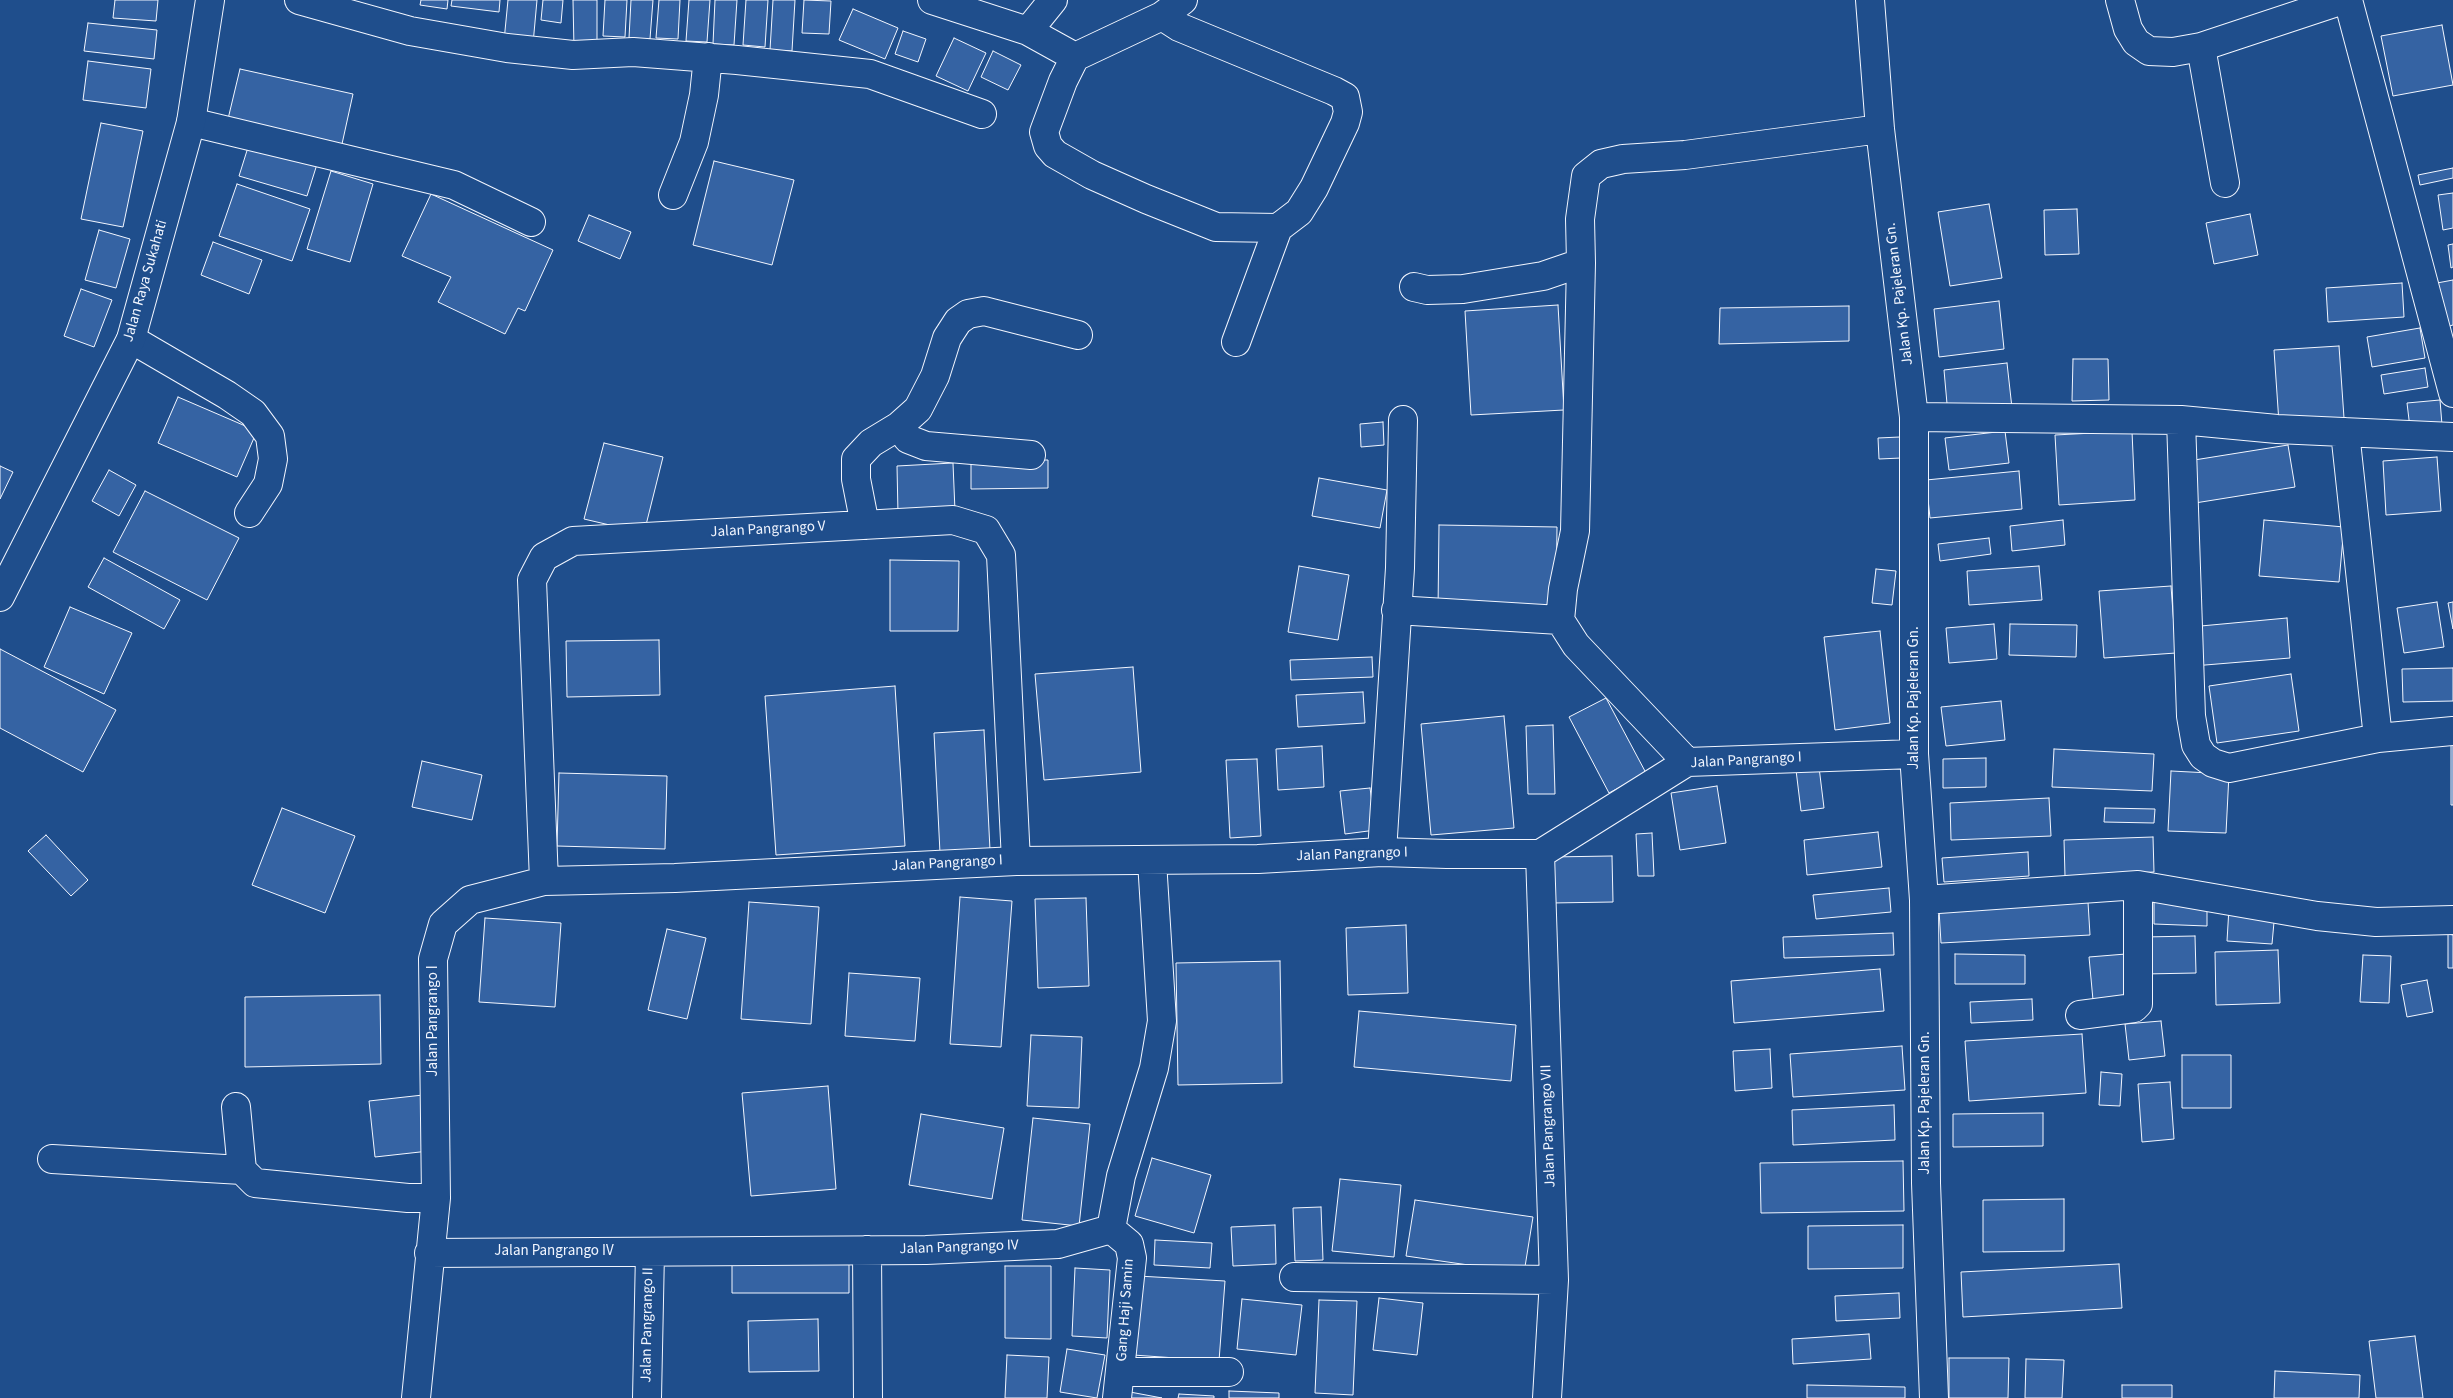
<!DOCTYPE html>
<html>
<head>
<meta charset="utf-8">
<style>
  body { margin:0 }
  canvas { display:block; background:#1f4e8c }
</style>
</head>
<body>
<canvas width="2453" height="1398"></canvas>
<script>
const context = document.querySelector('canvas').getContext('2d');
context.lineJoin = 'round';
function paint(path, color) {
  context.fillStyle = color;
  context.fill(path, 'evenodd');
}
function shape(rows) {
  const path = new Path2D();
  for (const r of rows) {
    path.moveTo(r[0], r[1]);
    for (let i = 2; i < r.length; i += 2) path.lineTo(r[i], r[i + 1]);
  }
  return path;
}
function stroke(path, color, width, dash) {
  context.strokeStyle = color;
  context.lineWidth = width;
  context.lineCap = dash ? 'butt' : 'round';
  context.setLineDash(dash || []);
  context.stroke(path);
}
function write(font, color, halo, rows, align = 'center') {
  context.font = font + ' "Source Sans 3",sans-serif';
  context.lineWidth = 4;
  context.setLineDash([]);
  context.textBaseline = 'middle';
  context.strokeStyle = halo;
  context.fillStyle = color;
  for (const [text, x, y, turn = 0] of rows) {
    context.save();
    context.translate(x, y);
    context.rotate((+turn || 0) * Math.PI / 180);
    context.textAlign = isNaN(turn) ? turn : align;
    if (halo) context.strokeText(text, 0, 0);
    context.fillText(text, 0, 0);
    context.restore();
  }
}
const building = shape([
  [115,0,158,0,156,21,113,18,115,0],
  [421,0,448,0,447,9,420,5,421,0],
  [452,0,500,0,499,12,451,6,452,0],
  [508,0,537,0,533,44,504,41,508,0],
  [543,0,563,0,561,23,541,20,543,0],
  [573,0,597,0,597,48,574,49,573,0],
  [605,0,627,0,625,37,603,36,605,0],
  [631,0,653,0,650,39,629,38,631,0],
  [659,0,680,0,678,39,656,38,659,0],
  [689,0,710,0,707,42,686,41,689,0],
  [715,0,737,0,734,45,713,44,715,0],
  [746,0,768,0,765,47,743,45,746,0],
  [773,0,795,0,792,51,770,50,773,0],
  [804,0,831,1,829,34,802,33,804,0],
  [853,9,898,28,885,59,839,40,853,9],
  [88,23,157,30,154,59,84,51,88,23],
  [2442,25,2453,85,2393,96,2381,36,2442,25],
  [903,31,926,39,918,62,895,54,903,31],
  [954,38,986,53,968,91,936,76,954,38],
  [993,51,1021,65,1008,90,981,77,993,51],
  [88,61,151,69,146,108,83,100,88,61],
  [240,69,353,94,342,144,228,119,240,69],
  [101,123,143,131,123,227,81,219,101,123],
  [250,141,318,161,307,196,239,176,250,141],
  [714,161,794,180,772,265,693,245,714,161],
  [2453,168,2453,178,2420,185,2418,175,2453,168],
  [331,171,373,184,350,262,307,249,331,171],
  [237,184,310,209,292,261,219,236,237,184],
  [2453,193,2453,228,2443,230,2438,195,2453,193],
  [431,194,553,250,525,311,518,308,505,334,438,302,451,277,402,256,431,194],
  [1989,204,2002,278,1950,286,1938,212,1989,204],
  [2077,209,2079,254,2045,255,2044,210,2077,209],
  [2250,214,2258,255,2214,264,2206,223,2250,214],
  [589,215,631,232,620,259,578,241,589,215],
  [99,230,130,239,116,288,85,280,99,230],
  [213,242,262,260,249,294,201,275,213,242],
  [2453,244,2453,267,2451,268,2448,245,2453,244],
  [2453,280,2453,325,2446,327,2437,283,2453,280],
  [2402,283,2404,317,2328,322,2326,288,2402,283],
  [81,289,112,300,94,347,64,336,81,289],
  [1999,301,2004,349,1939,357,1934,309,1999,301],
  [1558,305,1564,410,1471,415,1465,311,1558,305],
  [1849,306,1849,341,1719,344,1720,308,1849,306],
  [2420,328,2425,358,2372,367,2367,337,2420,328],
  [2339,346,2344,418,2279,423,2274,350,2339,346],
  [2073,359,2108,359,2109,400,2072,401,2073,359],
  [2007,363,2012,408,1948,415,1944,370,2007,363],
  [2425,368,2428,387,2384,394,2381,375,2425,368],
  [178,397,257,431,237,477,158,443,178,397],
  [2440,400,2442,425,2410,428,2407,403,2440,400],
  [1383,422,1384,445,1361,447,1360,424,1383,422],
  [2005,431,2009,463,1949,470,1945,438,2005,431],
  [2132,431,2135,500,2059,505,2055,435,2132,431],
  [1900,437,1901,458,1879,459,1878,438,1900,437],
  [604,443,663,457,644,533,584,519,604,443],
  [2288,445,2295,487,2195,503,2188,461,2288,445],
  [2437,457,2441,511,2386,515,2383,461,2437,457],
  [971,460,1048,460,1048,488,971,489,971,460],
  [953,463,955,511,898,514,897,466,953,463],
  [0,466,13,472,0,499,0,466],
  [109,470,136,485,119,516,92,501,109,470],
  [2019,471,2022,509,1930,518,1926,480,2019,471],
  [1319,478,1387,490,1380,528,1312,516,1319,478],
  [145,491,239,538,207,600,113,552,145,491],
  [2063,520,2065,545,2012,551,2010,526,2063,520],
  [2264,520,2344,527,2339,582,2259,576,2264,520],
  [1439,525,1557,527,1556,611,1438,610,1439,525],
  [1989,538,1991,554,1940,561,1938,544,1989,538],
  [104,558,180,600,164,629,88,587,104,558],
  [890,560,959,561,958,631,890,631,890,560],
  [1299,566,1349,575,1338,640,1288,632,1299,566],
  [2039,566,2042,600,1969,605,1967,571,2039,566],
  [1876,569,1896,571,1892,605,1872,603,1876,569],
  [2171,586,2176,653,2104,658,2099,591,2171,586],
  [2437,602,2444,647,2404,653,2397,608,2437,602],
  [2453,602,2453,629,2448,603,2453,602],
  [70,607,132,633,104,694,44,667,70,607],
  [2287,618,2290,658,2193,666,2190,627,2287,618],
  [1994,624,1997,659,1949,663,1946,628,1994,624],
  [2010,624,2077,625,2076,657,2009,655,2010,624],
  [1880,631,1890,723,1835,730,1824,637,1880,631],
  [659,640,660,695,567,697,566,641,659,640],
  [0,649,116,710,83,772,0,728,0,649],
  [1372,657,1373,677,1291,680,1290,660,1372,657],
  [1133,667,1141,772,1044,780,1035,674,1133,667],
  [2453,668,2453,701,2403,702,2402,669,2453,668],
  [2291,674,2299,731,2217,743,2209,686,2291,674],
  [895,686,905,846,776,855,765,696,895,686],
  [1363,692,1365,723,1298,727,1296,695,1363,692],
  [1606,698,1646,773,1609,793,1569,717,1606,698],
  [2001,701,2005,740,1946,746,1941,707,2001,701],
  [1504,716,1514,828,1431,835,1421,724,1504,716],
  [1553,725,1555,794,1528,794,1526,726,1553,725],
  [984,730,990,850,940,853,934,733,984,730],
  [2451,738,2453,738,2453,805,2451,805,2451,738],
  [1322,746,1324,787,1278,790,1276,749,1322,746],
  [2054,749,2154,754,2152,791,2052,787,2054,749],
  [1986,758,1986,787,1943,788,1943,759,1986,758],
  [1257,759,1261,836,1230,838,1226,760,1257,759],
  [422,761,482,775,472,820,412,807,422,761],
  [1819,767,1824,808,1801,811,1796,770,1819,767],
  [2171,771,2229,774,2226,833,2168,831,2171,771],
  [559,773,667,776,665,849,557,846,559,773],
  [1717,786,1726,843,1680,850,1671,793,1717,786],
  [1370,788,1376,830,1345,834,1340,791,1370,788],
  [2049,798,2051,836,1951,840,1950,803,2049,798],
  [282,808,355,836,325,913,252,885,282,808],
  [2105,808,2155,809,2154,823,2104,822,2105,808],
  [1878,832,1882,867,1807,875,1804,840,1878,832],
  [1652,833,1654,876,1638,876,1636,834,1652,833],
  [46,835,88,880,71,896,28,851,46,835],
  [2153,837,2154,872,2065,876,2064,840,2153,837],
  [2028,852,2029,876,1944,882,1942,858,2028,852],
  [1612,856,1613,902,1551,903,1551,857,1612,856],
  [1889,888,1891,912,1816,919,1813,895,1889,888],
  [960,897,1012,901,1001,1047,950,1044,960,897],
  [1086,898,1089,986,1038,988,1035,899,1086,898],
  [2154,899,2207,900,2207,926,2154,924,2154,899],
  [749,902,819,907,811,1024,741,1019,749,902],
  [2088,902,2090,935,1941,943,1939,910,2088,902],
  [2229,908,2275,911,2272,944,2227,941,2229,908],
  [485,918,561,923,555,1007,479,1002,485,918],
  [1406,925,1408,993,1348,995,1346,928,1406,925],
  [667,929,706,938,687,1019,648,1010,667,929],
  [1893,933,1894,955,1784,958,1783,937,1893,933],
  [2448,934,2453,935,2453,968,2448,968,2448,934],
  [2195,936,2196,973,2144,974,2143,937,2195,936],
  [2278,950,2280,1003,2216,1005,2215,952,2278,950],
  [1955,954,2025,955,2025,984,1955,984,1955,954],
  [2126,954,2130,997,2093,1000,2089,957,2126,954],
  [2363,955,2391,956,2389,1003,2360,1002,2363,955],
  [1280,961,1282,1083,1178,1085,1176,963,1280,961],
  [1880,969,1884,1011,1734,1023,1731,981,1880,969],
  [849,973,920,978,915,1041,845,1036,849,973],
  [2427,980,2433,1012,2407,1017,2401,985,2427,980],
  [380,995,381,1064,245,1067,245,997,380,995],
  [2032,999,2033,1020,1971,1023,1970,1002,2032,999],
  [1359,1011,1516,1025,1511,1081,1354,1067,1359,1011],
  [2161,1021,2165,1056,2129,1060,2125,1024,2161,1021],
  [2082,1034,2086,1093,1969,1101,1965,1041,2082,1034],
  [1031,1035,1082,1037,1079,1108,1027,1106,1031,1035],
  [1902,1046,1905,1090,1793,1097,1790,1054,1902,1046],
  [1770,1049,1772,1088,1735,1091,1733,1051,1770,1049],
  [2182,1055,2231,1055,2231,1108,2182,1108,2182,1055],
  [2101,1072,2122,1074,2120,1106,2099,1105,2101,1072],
  [2170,1082,2174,1139,2142,1142,2138,1084,2170,1082],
  [828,1086,836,1189,751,1196,742,1093,828,1086],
  [423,1095,429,1151,375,1157,369,1101,423,1095],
  [1894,1105,1895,1140,1793,1145,1792,1110,1894,1105],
  [2043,1113,2043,1146,1953,1147,1953,1114,2043,1113],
  [921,1114,1004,1128,992,1199,909,1185,921,1114],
  [1033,1118,1090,1124,1079,1226,1022,1220,1033,1118],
  [1152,1158,1211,1175,1194,1233,1135,1216,1152,1158],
  [1903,1161,1904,1211,1761,1213,1760,1163,1903,1161],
  [1340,1179,1401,1185,1394,1257,1332,1251,1340,1179],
  [2064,1199,2064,1251,1983,1252,1983,1200,2064,1199],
  [1415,1200,1533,1217,1524,1273,1406,1256,1415,1200],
  [1321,1207,1323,1260,1295,1261,1293,1208,1321,1207],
  [1275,1225,1276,1264,1233,1266,1231,1227,1275,1225],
  [1903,1225,1903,1268,1808,1269,1808,1226,1903,1225],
  [1155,1240,1212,1243,1210,1268,1154,1265,1155,1240],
  [849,1254,849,1293,732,1293,732,1255,849,1254],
  [2119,1264,2122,1308,1963,1317,1961,1272,2119,1264],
  [1005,1266,1051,1266,1051,1339,1005,1338,1005,1266],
  [1075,1268,1110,1270,1107,1338,1072,1336,1075,1268],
  [1138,1276,1225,1281,1219,1361,1133,1355,1138,1276],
  [1899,1293,1900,1318,1836,1321,1835,1296,1899,1293],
  [1379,1298,1423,1303,1417,1355,1373,1350,1379,1298],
  [1242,1299,1302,1305,1296,1355,1237,1349,1242,1299],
  [1319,1300,1357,1301,1353,1395,1315,1393,1319,1300],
  [818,1319,819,1371,749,1372,748,1321,818,1319],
  [1869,1334,1871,1359,1793,1364,1792,1339,1869,1334],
  [2415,1336,2423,1398,2376,1398,2369,1341,2415,1336],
  [1067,1349,1105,1355,1097,1398,1060,1392,1067,1349],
  [1007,1355,1049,1357,1047,1398,1005,1398,1007,1355],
  [1949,1358,2009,1358,2008,1398,1949,1398,1949,1358],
  [2026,1359,2064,1360,2062,1398,2025,1398,2026,1359],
  [2275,1371,2360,1375,2359,1398,2274,1398,2275,1371],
  [1807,1385,1905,1387,1905,1398,1807,1398,1807,1385],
  [2122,1385,2172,1385,2172,1398,2122,1398,2122,1385],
  [1229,1391,1279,1393,1279,1398,1229,1398,1229,1391],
  [1130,1392,1162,1398,1129,1398,1130,1392],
  [1179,1394,1214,1396,1214,1398,1178,1398,1179,1394]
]);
paint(building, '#3563a3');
stroke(building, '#f2f6ff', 1);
const minor = shape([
  [299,0,410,31,507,48,573,55,633,52,737,60,870,74,982,114],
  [932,0,1028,31,1075,57,1162,16,1183,0],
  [1870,0,1880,129,1914,417,1914,754,1924,900,1926,1183,1934,1398],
  [2120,0,2128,29,2136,42,2149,51,2173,52,2201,47,2343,0],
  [2348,0,2453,393],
  [1162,16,1179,27,1334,91,1345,97,1348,112,1345,123,1314,188,1299,212,1278,228,1236,342],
  [1028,31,1053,0],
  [2201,47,2225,183],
  [1075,57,1063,81,1044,132,1048,146,1055,154,1092,175,1146,199,1216,227,1278,228],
  [191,122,454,185,531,222],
  [673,195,694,142,704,95,708,57],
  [1414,287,1427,290,1463,289,1543,276,1581,263],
  [131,339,227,395,253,413,270,436,273,459,268,484,249,513],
  [1914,417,2181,420,2277,429,2453,437],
  [2181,420,2191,716,2196,745,2203,756,2213,763,2229,768,2378,738,2453,731],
  [899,426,908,439,926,446,1031,455],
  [2345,432,2378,738],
  [865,525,856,479,856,459,871,443,899,426,918,409,935,376,947,338,958,321,968,314,984,311,1078,335],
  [1396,610,1560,620],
  [1687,762,1576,645,1560,620,1563,589,1575,531,1581,263,1580,219,1586,176,1601,164,1623,159,1685,155,1880,129],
  [1382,852,1400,568,1403,420],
  [1540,854,1554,1280,1547,1398],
  [544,881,532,580,544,557,573,541,953,520,986,530,1001,555,1016,861],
  [1924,900,2138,885,2317,916,2376,922,2453,920],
  [2080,1015,2134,1008,2138,1004,2138,885],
  [236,1107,242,1170,255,1183,408,1198,436,1198],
  [52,1159,242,1170],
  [1111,1229,1121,1176,1154,1068,1162,1021,1152,861],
  [1111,1229,1129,1244,1132,1258,1117,1398],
  [867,1250,868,1398],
  [429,1253,926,1250,1058,1244,1111,1229],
  [1294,1277,1554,1280],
  [1121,1372,1229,1372],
  [416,1398,436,1198,433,959,443,924,470,900,544,881,675,878,1016,861,1258,859,1382,852,1447,854,1540,854,1687,762,1914,754],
  [647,1398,650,1252]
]);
const secondary = shape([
  [0,597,131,339,191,122,210,0]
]);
stroke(minor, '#f2f6ff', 30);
stroke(secondary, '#f2f6ff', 30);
stroke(minor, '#1f4e8c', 28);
stroke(secondary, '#1f4e8c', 28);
write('15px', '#f2f6ff', '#1f4e8c', [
  ["Jalan Raya Sukahati",146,281,-74],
  ["Jalan Kp. Pajeleran Gn.",1900,294,-97],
  ["Jalan Pangrango V",768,530,-3],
  ["Jalan Kp. Pajeleran Gn.",1915,698,-90],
  ["Jalan Pangrango I",1746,761,-3],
  ["Jalan Pangrango I",1352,855,-2],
  ["Jalan Pangrango I",947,864,-3],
  ["Jalan Pangrango I",434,1021,-90],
  ["Jalan Kp. Pajeleran Gn.",1926,1103,-90],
  ["Jalan Pangrango VII",1549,1126,-92],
  ["Jalan Pangrango IV",959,1248,-2],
  ["Jalan Pangrango IV",554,1252],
  ["Gang Haji Samin",1126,1310,-86],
  ["Jalan Pangrango II",648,1325,-89]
]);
</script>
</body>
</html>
